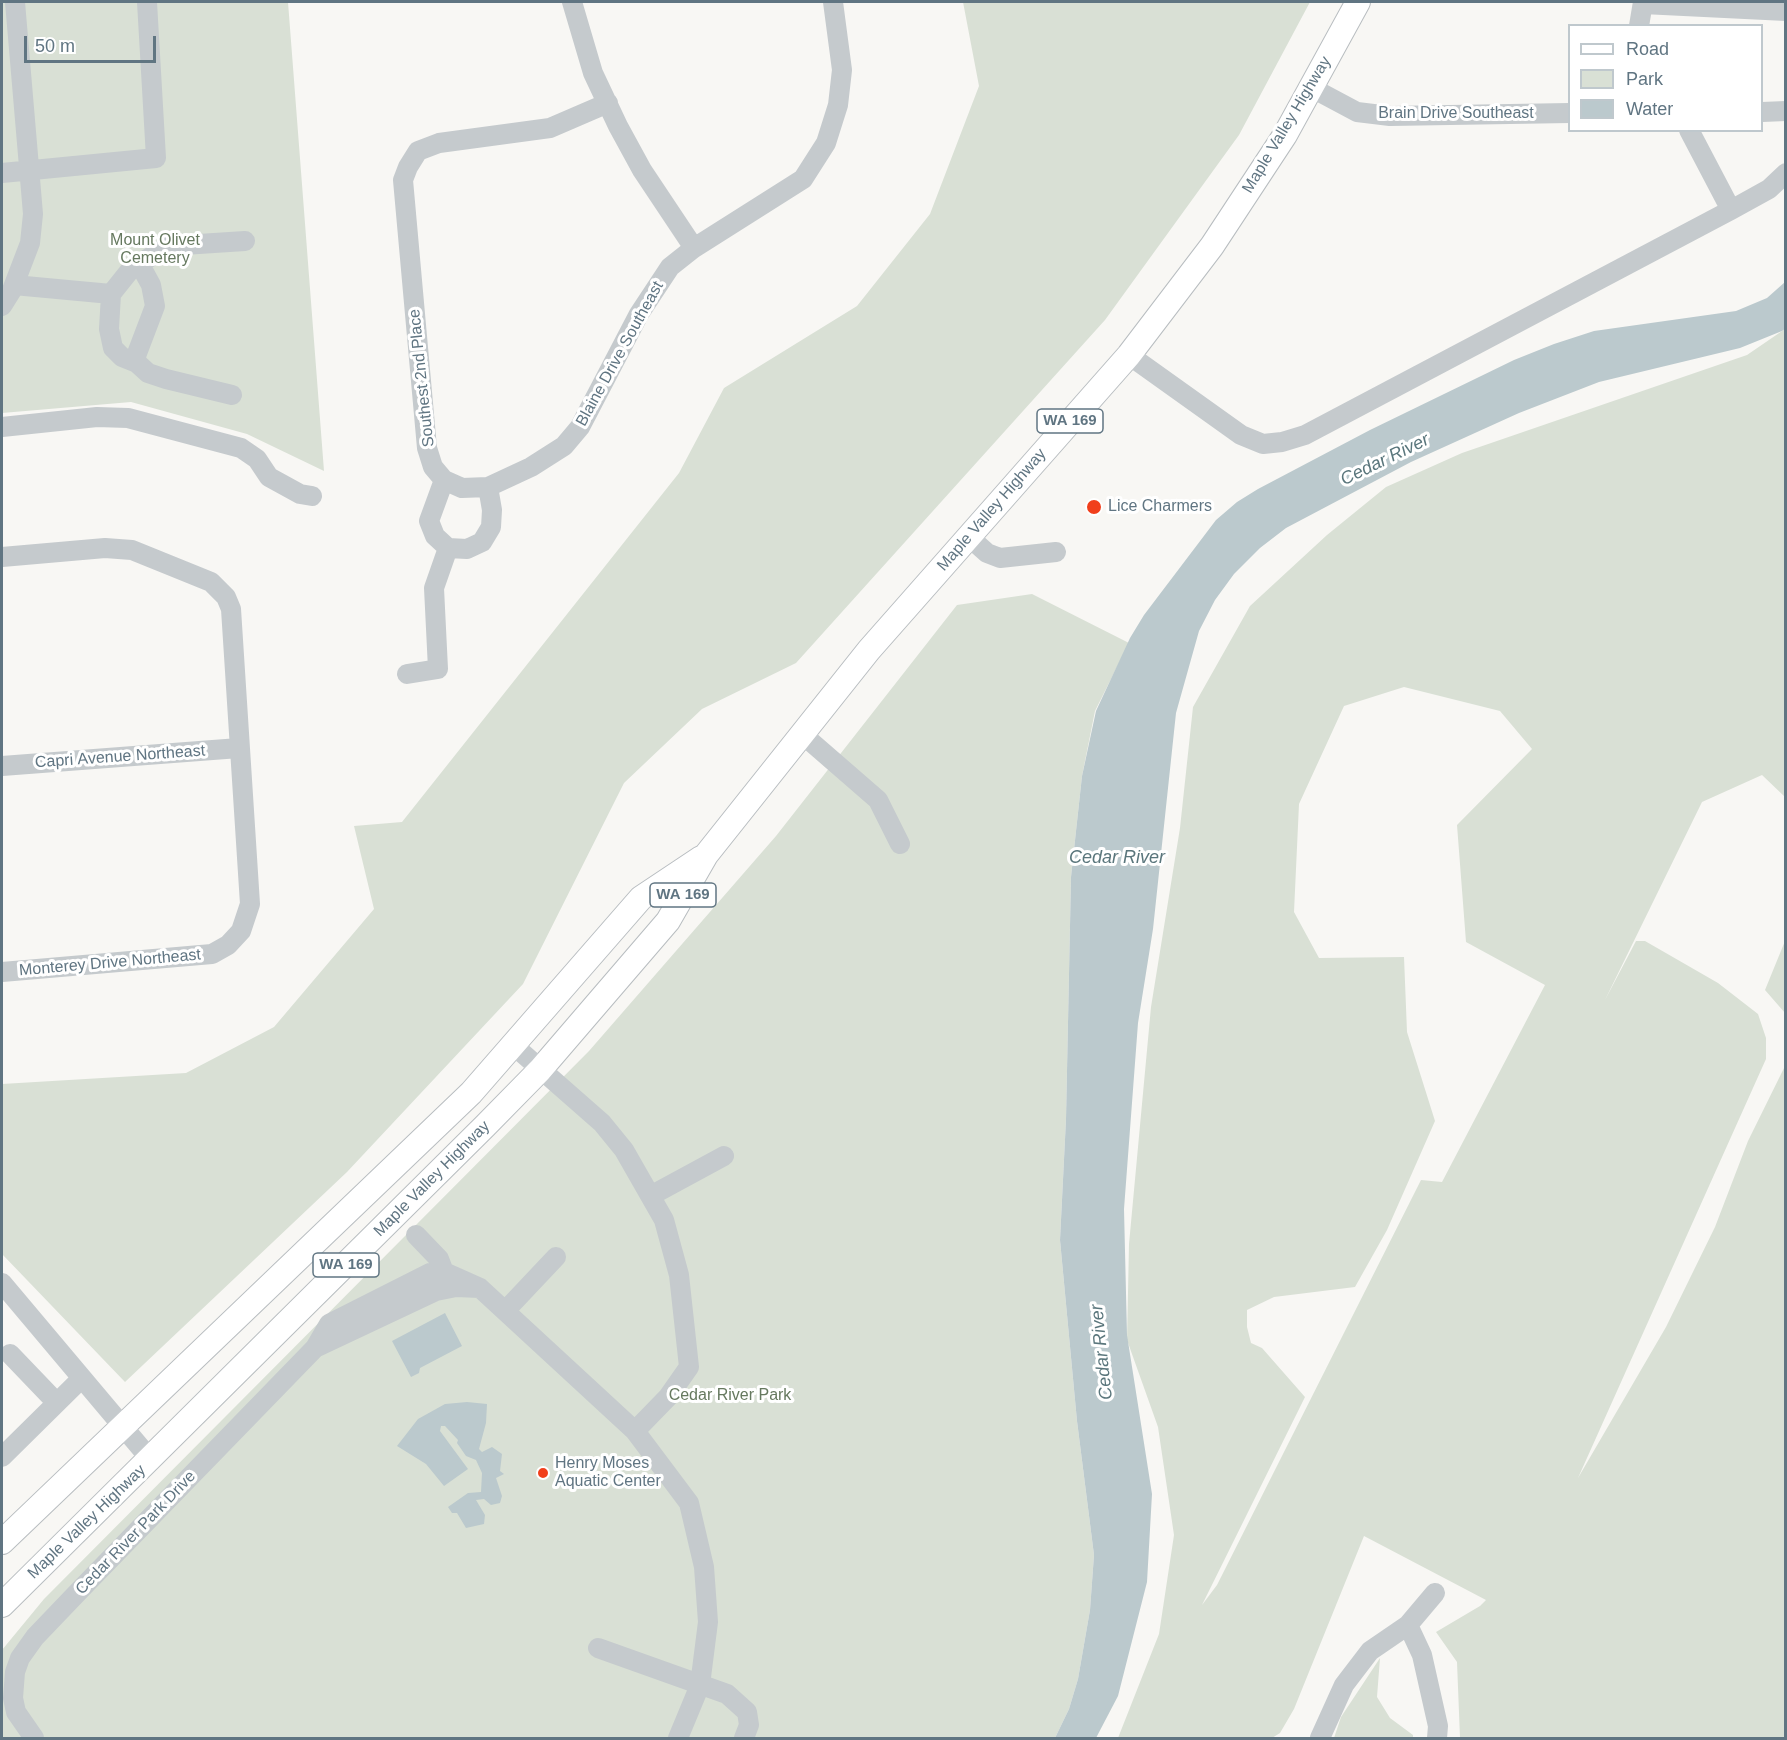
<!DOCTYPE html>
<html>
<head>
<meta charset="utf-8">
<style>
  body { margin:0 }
  #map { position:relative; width:1787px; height:1740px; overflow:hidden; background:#f8f7f4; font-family:Helvetica,sans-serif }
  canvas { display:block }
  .frame { position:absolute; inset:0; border:3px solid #607582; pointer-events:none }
  .legend { position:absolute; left:1568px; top:24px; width:195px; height:108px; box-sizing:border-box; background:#fff; border:2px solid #bfc8cd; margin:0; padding:8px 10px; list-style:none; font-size:18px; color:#607582 }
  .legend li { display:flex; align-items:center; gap:12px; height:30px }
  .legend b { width:30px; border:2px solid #bfc8cd }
  .scale { position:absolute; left:24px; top:36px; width:132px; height:27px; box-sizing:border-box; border:3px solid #607582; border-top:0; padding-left:8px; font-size:18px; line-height:21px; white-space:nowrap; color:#607582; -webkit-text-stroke:4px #fff; paint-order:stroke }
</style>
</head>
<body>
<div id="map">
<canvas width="1787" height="1740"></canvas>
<div class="frame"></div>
<ul class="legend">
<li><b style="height:8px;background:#fff"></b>Road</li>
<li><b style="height:16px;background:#d9e0d5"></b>Park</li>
<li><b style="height:16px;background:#bbc9cd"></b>Water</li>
</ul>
<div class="scale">50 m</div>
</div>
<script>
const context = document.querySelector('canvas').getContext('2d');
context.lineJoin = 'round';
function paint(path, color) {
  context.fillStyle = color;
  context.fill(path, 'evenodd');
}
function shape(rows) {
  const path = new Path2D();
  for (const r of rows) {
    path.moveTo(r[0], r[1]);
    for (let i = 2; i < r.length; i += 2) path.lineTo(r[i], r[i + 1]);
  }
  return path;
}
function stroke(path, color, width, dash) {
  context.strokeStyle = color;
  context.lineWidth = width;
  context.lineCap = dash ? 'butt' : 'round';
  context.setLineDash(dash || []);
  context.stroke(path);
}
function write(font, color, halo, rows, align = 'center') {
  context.font = font + ' Helvetica,sans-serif';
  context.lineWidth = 6;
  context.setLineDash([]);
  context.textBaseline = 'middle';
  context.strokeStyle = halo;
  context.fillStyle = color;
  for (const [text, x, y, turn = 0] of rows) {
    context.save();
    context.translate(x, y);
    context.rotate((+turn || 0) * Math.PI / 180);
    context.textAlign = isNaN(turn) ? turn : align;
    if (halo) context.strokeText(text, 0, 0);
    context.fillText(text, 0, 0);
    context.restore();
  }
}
paint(shape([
  [2,2,288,2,324,471,247,434,131,402,2,413],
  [963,2,1310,2,1239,135,1105,320,796,663,702,709,624,783,523,984,347,1172,125,1382,2,1254,2,1084,186,1073,274,1027,374,909,354,826,402,822,679,473,724,388,857,306,930,214,979,86],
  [1785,329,1785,797,1762,775,1702,802,1605,1000,1636,941,1645,941,1718,983,1758,1014,1766,1038,1766,1059,1578,1478,1666,1327,1715,1227,1748,1141,1785,1066,1785,1738,1460,1738,1457,1662,1436,1632,1480,1606,1486,1600,1364,1536,1294,1709,1280,1733,1272,1738,1118,1738,1159,1634,1174,1535,1158,1427,1127,1340,1129,1244,1151,1007,1180,828,1193,707,1250,606,1327,535,1386,487,1462,453,1747,355],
  [1404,687,1500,711,1532,749,1457,825,1466,942,1545,985,1442,1182,1421,1180,1217,1585,1202,1605,1305,1397,1262,1348,1251,1343,1247,1327,1247,1310,1274,1297,1355,1287,1387,1230,1435,1121,1407,1032,1404,957,1319,958,1294,912,1299,804,1344,706],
  [1032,594,1129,643,1095,711,1082,776,1071,877,1066,1119,1060,1240,1077,1421,1094,1555,1090,1610,1078,1679,1069,1709,1055,1738,2,1738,2,1650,44,1599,589,1051,776,836,957,605],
  [1785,941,1786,1013,1785,1013,1765,990],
  [1380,1658,1377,1697,1390,1718,1413,1735,1413,1738,1334,1738,1341,1717]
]), '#d9e0d5');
paint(shape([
  [1785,282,1785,329,1782,331,1740,348,1599,382,1519,413,1411,462,1286,528,1260,548,1234,574,1215,600,1199,631,1176,713,1153,929,1138,1023,1124,1209,1127,1335,1152,1494,1147,1582,1118,1696,1096,1738,1055,1738,1069,1709,1078,1679,1090,1610,1094,1555,1077,1421,1060,1240,1066,1119,1071,877,1082,776,1096,711,1130,638,1144,615,1216,520,1237,502,1258,489,1370,430,1514,360,1554,344,1594,331,1736,311,1767,298],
  [445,1313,462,1346,420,1368,419,1373,411,1377,392,1341],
  [467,1402,487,1404,486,1423,479,1449,482,1452,492,1447,502,1454,500,1471,504,1474,496,1478,502,1496,500,1503,491,1505,484,1499,476,1500,485,1515,484,1524,466,1528,457,1513,452,1513,448,1507,468,1493,481,1492,482,1473,476,1460,466,1456,457,1443,458,1440,445,1426,441,1426,440,1431,468,1469,444,1486,426,1464,397,1446,418,1419,445,1404]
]), '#bbc9cd');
const major = shape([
  [2,1542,471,1093,641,898,701,858],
  [2,1605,485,1126,540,1070,668,921,706,855,869,650,1129,355,1212,246,1285,135,1358,2]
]);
stroke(major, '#b8bdc0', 26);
stroke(shape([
  [572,2,593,73,618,126,642,170,694,248],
  [1643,4,1786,11],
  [1639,26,1643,2],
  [1312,88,1357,112,1390,116,1570,113],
  [1762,112,1786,111],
  [1689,130,1731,210],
  [2,173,156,158,147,2],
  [139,263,151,285,155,306,136,356,137,363,148,373,166,379,232,395],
  [14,285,111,294,131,269,168,246,245,241],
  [111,294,109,329,113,348,122,357,137,363],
  [2,306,12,290,30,243,33,214,15,2],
  [1129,355,1241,435,1263,444,1282,442,1305,435,1731,210,1769,189,1786,173],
  [2,427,97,417,128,418,241,448,257,459,269,477,300,494,312,496],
  [444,480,462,488,488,487,531,467,564,446,580,427,639,314,670,267,694,248,803,179,826,143,838,105,842,70,833,2],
  [968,536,987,553,1000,558,1056,552],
  [448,548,467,549,482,542,491,527,492,510,488,487],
  [2,557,105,548,132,550,211,582,226,597,231,609,250,904,241,931,228,945,212,954,2,972],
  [407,674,438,669,434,588,448,548,435,536,429,521,444,480,433,467,427,448,403,180,408,167,418,151,439,143,550,128,608,103],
  [802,734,878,800,900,844],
  [2,766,239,748],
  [512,1044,602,1123,624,1150,664,1220,679,1275,689,1367,668,1397,635,1431],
  [652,1195,724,1156],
  [416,1235,439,1259,444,1272],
  [2,1283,151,1460],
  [480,1288,456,1287,436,1291,315,1348,329,1324,430,1273,444,1272,480,1288,635,1431,689,1503,704,1567,708,1622,700,1685,678,1738],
  [506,1310,556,1257],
  [10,1354,56,1402],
  [2,1457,82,1378],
  [1408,1625,1422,1655,1438,1726,1437,1738],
  [598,1648,727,1694,747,1712,749,1725,744,1738],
  [34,1738,16,1712,13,1698,15,1672,20,1658,35,1637,79,1591,315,1348],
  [1320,1738,1344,1685,1370,1651,1408,1625,1435,1593]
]), '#c5cacd', 20);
stroke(major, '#fff', 24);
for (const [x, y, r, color] of [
  [1094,507,8,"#f13f1b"],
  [543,1473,6,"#f13f1b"]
]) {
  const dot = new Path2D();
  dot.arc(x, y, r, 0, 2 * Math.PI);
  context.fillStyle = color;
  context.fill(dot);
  stroke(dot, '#fff', 2);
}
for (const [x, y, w] of [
  [1070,421,66],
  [683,895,66],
  [346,1265,66]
]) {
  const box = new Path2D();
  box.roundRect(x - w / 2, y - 12, w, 24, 4.5);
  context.fillStyle = '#fff';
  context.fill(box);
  stroke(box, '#607582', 1.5);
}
write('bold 15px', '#607582', null, [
  ["WA 169",1070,421],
  ["WA 169",683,895],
  ["WA 169",346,1265]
]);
write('16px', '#607582', '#fff', [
  ["Brain Drive Southeast",1456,114],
  ["Maple Valley Highway",1287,125,-59],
  ["Blaine Drive Southeast",620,354,-61],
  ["Southest 2nd Place",422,378,-96],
  ["Maple Valley Highway",992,510,-49],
  ["Capri Avenue Northeast",120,757,-4],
  ["Monterey Drive Northeast",110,963,-5],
  ["Maple Valley Highway",432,1179,-45],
  ["Maple Valley Highway",87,1522,-44],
  ["Cedar River Park Drive",136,1533,-46]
]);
write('16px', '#66795f', '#fff', [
  ["Mount Olivet",155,241],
  ["Cemetery",155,259],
  ["Cedar River Park",730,1396]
]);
write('16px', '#607582', '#fff', [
  ["Lice Charmers",1108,507],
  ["Henry Moses",555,1464],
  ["Aquatic Center",555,1482]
], 'left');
write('italic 18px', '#5a767c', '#fff', [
  ["Cedar River",1385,460,-26],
  ["Cedar River",1117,858],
  ["Cedar River",1102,1352,-96]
]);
</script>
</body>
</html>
